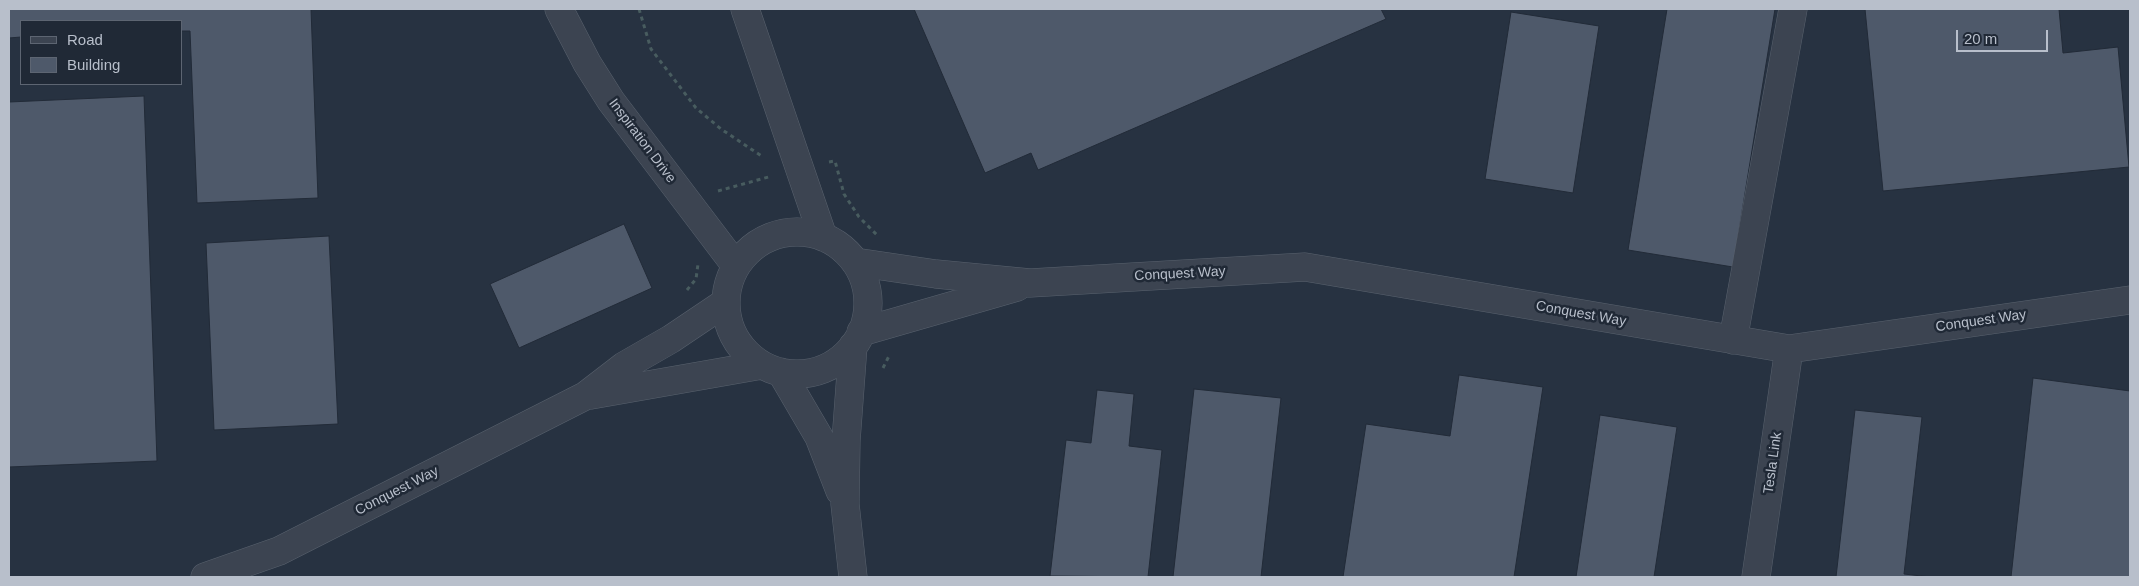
<!DOCTYPE html>
<html>
<head>
<meta charset="utf-8">
<style>
  body { margin:0 }
  #map { position:relative; width:2139px; height:586px; overflow:hidden; background:#273241; font-family:Arial,sans-serif }
  canvas { display:block }
  .frame { position:absolute; inset:0; border:10px solid #b8bfcb; pointer-events:none }
  .legend { position:absolute; left:20px; top:20px; width:162px; height:65px; box-sizing:border-box; background:#202936; border:1px solid #5d6572; margin:0; padding:6px 9px; list-style:none; font-size:15px; color:#b8bfcb }
  .legend li { display:flex; align-items:center; gap:10px; height:25px }
  .legend b { width:25px; border:1px solid #5d6572 }
  .scale { position:absolute; left:1956px; top:30px; width:92px; height:22px; box-sizing:border-box; border:2px solid #b8bfcb; border-top:0; padding-left:6px; font-size:15px; line-height:18px; white-space:nowrap; color:#b8bfcb; -webkit-text-stroke:4px #202936; paint-order:stroke }
</style>
</head>
<body>
<div id="map">
<canvas width="2139" height="586"></canvas>
<div class="frame"></div>
<ul class="legend">
<li><b style="height:6px;background:#3c4451"></b>Road</li>
<li><b style="height:14px;background:#4e596a"></b>Building</li>
</ul>
<div class="scale">20 m</div>
</div>
<script>
const context = document.querySelector('canvas').getContext('2d');
context.lineJoin = 'round';
function paint(path, color) {
  context.fillStyle = color;
  context.fill(path, 'evenodd');
}
function shape(rows) {
  const path = new Path2D();
  for (const r of rows) {
    if (r.length === 3) {
      path.moveTo(r[0] + r[2], r[1]);
      path.arc(r[0], r[1], r[2], 0, 2 * Math.PI);
      continue;
    }
    path.moveTo(r[0], r[1]);
    for (let i = 2; i < r.length; i += 2) path.lineTo(r[i], r[i + 1]);
  }
  return path;
}
function stroke(path, color, width, dash) {
  context.strokeStyle = color;
  context.lineWidth = width;
  context.lineCap = dash ? 'butt' : 'round';
  context.setLineDash(dash || []);
  context.stroke(path);
}
function write(font, color, halo, rows, align = 'center') {
  context.font = font + ' Arial,sans-serif';
  context.lineWidth = 5;
  context.setLineDash([]);
  context.textBaseline = 'middle';
  context.strokeStyle = halo;
  context.fillStyle = color;
  for (const [text, x, y, turn = 0] of rows) {
    context.save();
    context.translate(x, y);
    context.rotate((+turn || 0) * Math.PI / 180);
    context.textAlign = isNaN(turn) ? turn : align;
    if (halo) context.strokeText(text, 0, 0);
    context.fillText(text, 0, 0);
    context.restore();
  }
}
const building = shape([
  [9,9,311,9,318,198,197,203,190,31,181,31,181,21,21,21,21,37,9,38,9,9],
  [914,9,1381,9,1386,19,1038,170,1031,153,985,173,914,9],
  [1667,9,1775,9,1733,267,1628,250,1667,9],
  [1865,9,2059,9,2063,53,2118,47,2129,167,1883,191,1865,9],
  [1511,12,1599,26,1573,193,1485,179,1511,12],
  [144,96,157,461,9,467,9,102,144,96],
  [624,224,652,288,519,348,490,284,624,224],
  [329,236,338,424,214,430,206,243,329,236],
  [1459,375,1543,387,1514,577,1343,577,1366,424,1450,436,1459,375],
  [2033,378,2130,391,2130,577,2011,577,2033,378],
  [1194,389,1281,398,1261,577,1173,577,1194,389],
  [1097,390,1134,394,1129,446,1162,450,1148,577,1050,576,1066,440,1091,443,1097,390],
  [1855,410,1922,417,1904,574,1930,577,1836,577,1855,410],
  [1600,415,1677,427,1654,577,1576,577,1600,415]
]);
paint(building, '#4e596a');
stroke(building, '#222b38', 1);
const minor = shape([
  [559,9,587,63,611,101,736,266],
  [745,9,823,237],
  [797,303,71],
  [855,262,936,274,1030,283,1305,267,1789,349,2130,300],
  [861,332,1017,287],
  [1733,340,1793,9],
  [853,346,846,441,845,504,853,577],
  [781,372,819,437,840,491],
  [591,395,762,365],
  [205,577,279,551,585,396,624,366,671,339,726,302],
  [1756,577,1789,349]
]);
stroke(minor, '#59626e', 29);
stroke(shape([
  [639,9,651,49,696,108,721,129,763,157],
  [829,162,835,161,844,194,859,217,877,235],
  [718,191,772,176],
  [687,290,696,279,698,264],
  [883,368,890,354]
]), '#485c5f', 3, [4, 4]);
stroke(minor, '#3c4451', 28);
write('14px', '#b8bfcb', '#202936', [
  ["Inspiration Drive",642,141,53],
  ["Conquest Way",1180,274,-3],
  ["Conquest Way",1581,314,10],
  ["Conquest Way",1981,321,-8],
  ["Tesla Link",1773,463,-82],
  ["Conquest Way",397,491,-27]
]);
</script>
</body>
</html>
